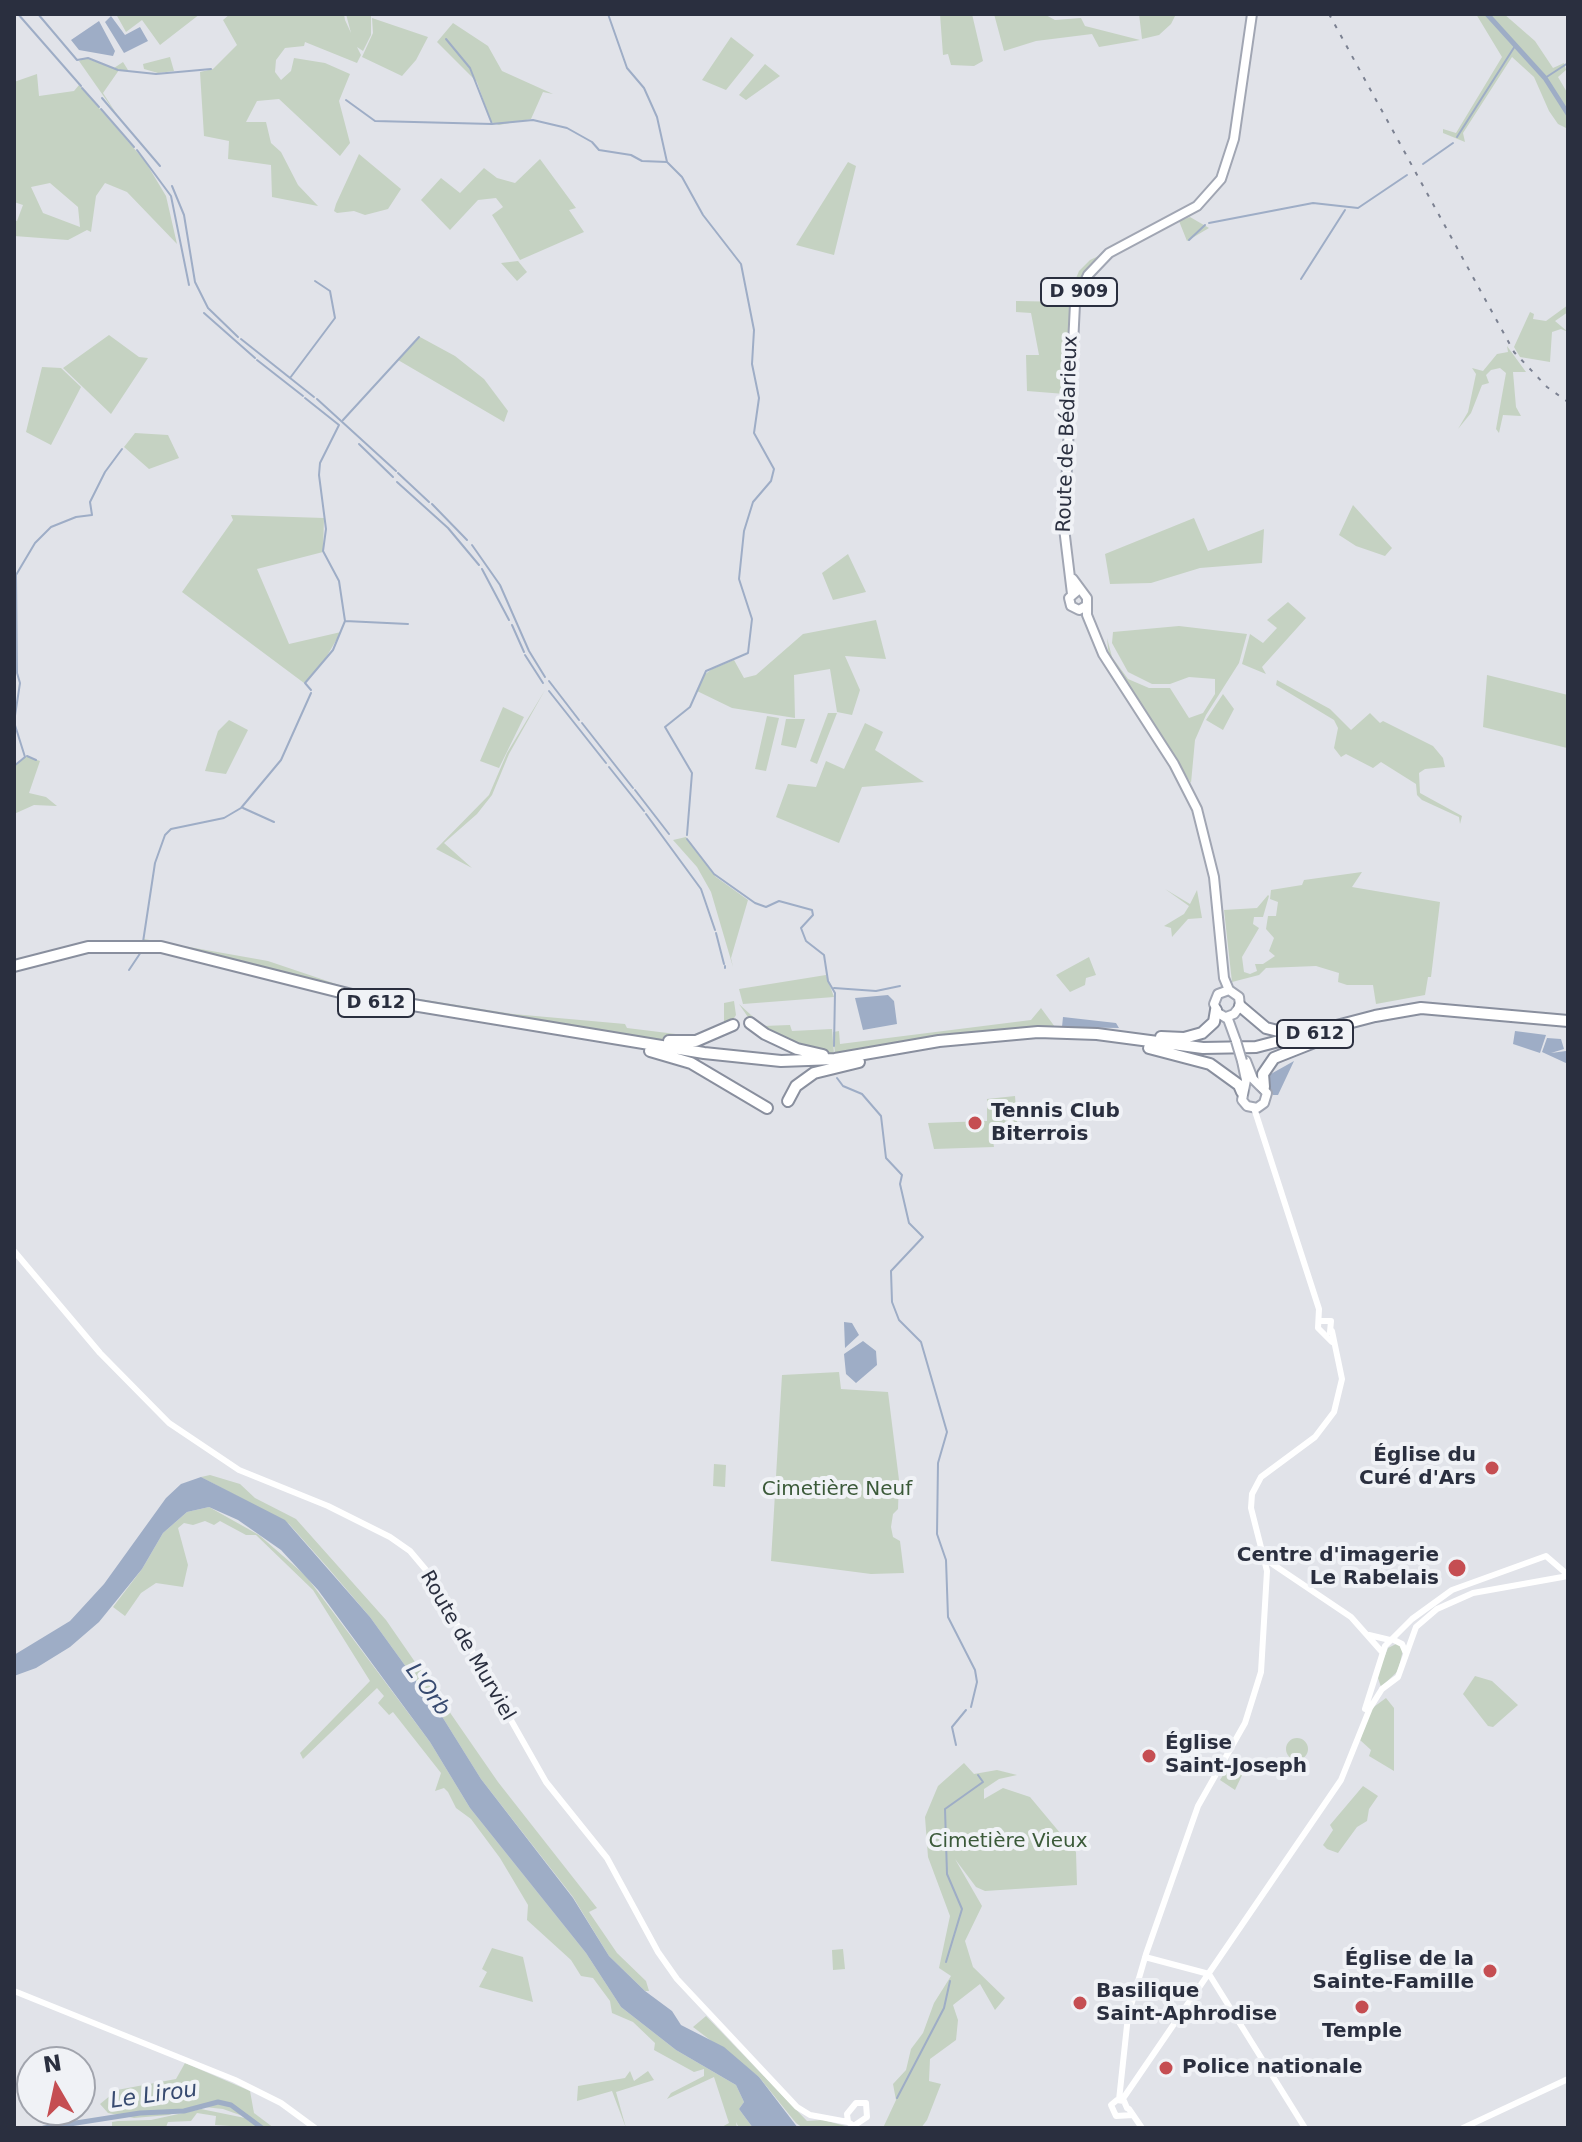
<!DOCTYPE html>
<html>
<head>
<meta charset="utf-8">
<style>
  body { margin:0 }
  #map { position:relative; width:1582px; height:2142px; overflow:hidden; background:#e1e3e9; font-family:"DejaVu Sans",sans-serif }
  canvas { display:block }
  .frame { position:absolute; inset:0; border:16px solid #2a2f3f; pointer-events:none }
  .north { position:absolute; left:16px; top:2046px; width:80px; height:80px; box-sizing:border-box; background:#f0f2f6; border:2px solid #a1a4ad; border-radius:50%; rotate:351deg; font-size:22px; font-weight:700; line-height:32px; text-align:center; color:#2a2f3f }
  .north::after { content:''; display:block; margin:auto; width:28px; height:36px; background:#c54e52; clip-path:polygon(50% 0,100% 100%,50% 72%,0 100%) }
</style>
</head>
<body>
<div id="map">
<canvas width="1582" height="2142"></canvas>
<div class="frame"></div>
<div class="north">N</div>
</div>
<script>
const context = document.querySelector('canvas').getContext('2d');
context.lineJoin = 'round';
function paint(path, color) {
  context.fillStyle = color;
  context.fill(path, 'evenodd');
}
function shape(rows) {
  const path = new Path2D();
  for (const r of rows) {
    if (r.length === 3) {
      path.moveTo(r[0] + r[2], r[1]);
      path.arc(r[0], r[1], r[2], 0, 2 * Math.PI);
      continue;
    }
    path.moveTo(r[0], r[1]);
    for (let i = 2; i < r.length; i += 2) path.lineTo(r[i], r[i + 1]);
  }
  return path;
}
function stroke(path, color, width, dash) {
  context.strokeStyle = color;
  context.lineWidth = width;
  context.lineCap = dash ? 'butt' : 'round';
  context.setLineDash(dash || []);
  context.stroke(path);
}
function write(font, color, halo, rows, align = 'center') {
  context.font = font + ' "DejaVu Sans",sans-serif';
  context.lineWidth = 8;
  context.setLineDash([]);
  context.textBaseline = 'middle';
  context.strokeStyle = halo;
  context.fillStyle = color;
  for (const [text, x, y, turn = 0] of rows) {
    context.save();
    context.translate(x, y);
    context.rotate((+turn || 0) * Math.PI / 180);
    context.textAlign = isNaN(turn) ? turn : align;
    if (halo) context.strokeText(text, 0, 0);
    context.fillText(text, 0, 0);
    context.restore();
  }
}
paint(shape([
  [116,14,200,14,160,45,142,20,126,32],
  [230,14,344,14,345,20,351,33,346,14,371,14,371,35,363,51,357,47,361,55,357,63,305,42,304,46,285,48,276,60,275,72,281,80,291,71,294,58,325,63,350,74,339,101,350,143,340,156,279,99,257,101,246,122,266,122,271,143,281,152,298,185,318,206,272,197,271,165,228,159,229,141,204,136,200,72,213,69,237,45,223,20],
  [940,14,972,14,983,61,974,66,951,65,948,54,943,55],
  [994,14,1044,14,1055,20,1081,18,1085,26,1140,40,1099,47,1092,34,1036,41,1004,51],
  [1139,14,1176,14,1171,24,1159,35,1142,39],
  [1476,14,1504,14,1535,41,1553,68,1564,63,1566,70,1558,77,1568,94,1568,129,1558,124,1549,111,1534,77,1512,57,1463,133,1465,142,1443,133,1443,129,1456,133,1502,57],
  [372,18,428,37,416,60,402,76,362,57,373,33],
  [453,23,488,46,502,71,553,94,543,92,531,119,499,125,491,122,477,82,437,42],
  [731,37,754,55,726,90,702,80],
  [170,57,174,71,158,73,144,69,143,64],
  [85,58,114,68,123,62,128,70,119,70,103,93,121,121,79,61],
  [765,64,780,76,746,100,739,95],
  [37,74,39,96,74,91,79,85,145,161,166,196,177,244,127,192,105,183,96,196,91,232,87,230,68,240,14,236,14,220,17,221,23,205,14,202,14,82],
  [50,183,78,207,80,227,43,213,31,187],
  [359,154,401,189,388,209,365,215,354,211,337,213,334,211,336,204],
  [540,159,576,208,569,210,584,232,520,260,492,215,503,207,496,198,478,200,450,230,421,200,441,178,460,193,484,168,497,178,515,183],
  [848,162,856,166,834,255,796,245],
  [1190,217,1209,228,1187,241,1179,221],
  [1105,253,1074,297,1074,283,1079,271,1090,260],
  [518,261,527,272,517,281,501,263],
  [1016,301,1070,302,1065,394,1027,391,1026,355,1039,355,1031,313,1016,312],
  [1568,305,1568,312,1555,321,1568,332,1561,329,1552,332,1550,362,1520,357,1514,347,1530,312,1534,314,1533,319,1546,321],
  [109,335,139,357,148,358,111,414,63,368],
  [420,337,455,356,484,379,508,411,504,422,398,360],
  [1507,346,1526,372,1513,372,1516,407,1521,416,1503,415,1499,433,1496,429,1506,373,1500,368,1491,370,1486,375,1489,383,1482,385,1471,413,1458,429,1468,412,1476,374,1472,368,1483,371,1497,354,1508,352],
  [42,367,61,368,81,387,51,445,26,432],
  [135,433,168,435,179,458,149,469,124,447],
  [1353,505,1392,548,1385,556,1356,546,1339,535],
  [231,515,324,518,323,552,257,569,289,644,341,632,324,661,304,683,182,592,233,520],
  [1194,518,1208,551,1264,529,1262,563,1200,568,1151,583,1110,584,1105,554],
  [848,554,866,592,833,600,822,573],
  [1288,602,1306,618,1262,667,1266,674,1242,664,1250,634,1263,643,1277,628,1267,620],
  [876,620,886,659,845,656,860,690,852,715,837,712,830,669,794,675,795,718,732,708,697,691,704,675,712,669,734,660,744,678,756,675,803,634],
  [1179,626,1247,634,1239,663,1206,715,1195,740,1191,783,1109,658,1107,638,1112,657,1128,679,1149,688,1170,688,1189,718,1203,713,1215,694,1215,679,1189,677,1170,684,1152,684,1128,672,1112,643,1113,632],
  [1487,675,1568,695,1567,748,1483,727],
  [1277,680,1330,709,1351,730,1370,713,1380,723,1383,721,1433,746,1443,758,1445,767,1425,769,1419,773,1420,793,1462,816,1460,824,1459,817,1422,800,1417,795,1416,784,1381,762,1373,768,1346,754,1341,757,1334,748,1338,728,1334,720,1276,685],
  [545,690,509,754,492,795,477,814,444,843,472,868,436,849,489,795,507,753],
  [1223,694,1234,709,1223,730,1206,720],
  [503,707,524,717,499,768,480,761],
  [828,713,837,713,817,764,810,761],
  [767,716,779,718,766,771,755,769],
  [786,719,805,719,796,748,781,745],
  [229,720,248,730,226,774,205,771,218,731],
  [865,723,883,732,875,750,924,782,862,787,839,843,776,817,788,784,816,787,826,761,844,769],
  [26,756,40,761,29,793,46,797,57,806,34,805,14,814,14,766],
  [686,837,716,877,748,900,731,958,733,967,711,892,697,867,673,840],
  [1362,872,1352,887,1440,902,1431,977,1428,977,1425,995,1376,1004,1373,985,1347,985,1338,982,1339,973,1316,966,1266,968,1259,975,1232,982,1224,910,1257,908,1268,895,1269,896,1263,917,1254,917,1253,924,1259,928,1242,957,1244,972,1250,974,1257,971,1255,964,1263,964,1275,956,1269,951,1274,938,1266,929,1268,916,1276,916,1278,902,1270,899,1271,890,1302,885,1304,880],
  [1165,889,1190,904,1197,890,1202,918,1188,919,1172,937,1171,928,1164,926,1184,914,1189,906],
  [144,939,268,961,345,987,513,1014,625,1024,627,1028,692,1036,724,1026,724,1003,734,1001,736,1015,728,1028,695,1040,653,1040,343,991,193,951,143,943],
  [1089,957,1096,975,1086,978,1085,985,1070,992,1056,975],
  [826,975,834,997,743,1004,739,989],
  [739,1004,763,1026,790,1025,792,1031,832,1029,834,1054,808,1051,752,1023],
  [1041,1008,1055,1027,835,1054,833,1032,839,1031,840,1044,1031,1020],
  [1015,1096,1017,1122,990,1125,994,1147,934,1149,928,1123,987,1121,987,1099],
  [839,1372,841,1389,888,1392,899,1480,898,1509,893,1514,891,1527,893,1537,900,1541,904,1573,871,1574,771,1561,782,1375],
  [714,1464,726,1465,725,1487,713,1486],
  [210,1475,240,1484,255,1498,296,1519,386,1620,498,1782,597,1908,589,1912,617,1953,646,1981,649,1991,645,1991,609,1956,573,1897,481,1779,443,1718,370,1617,329,1569,289,1524,201,1477],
  [209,1507,259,1535,306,1576,430,1742,470,1808,586,1953,621,2007,676,2050,736,2085,744,2102,739,2109,753,2128,739,2128,736,2122,737,2128,720,2128,729,2123,714,2077,667,2099,671,2093,704,2076,704,2069,694,2072,654,2050,655,2043,633,2022,612,2013,610,2001,593,1978,581,1976,571,1960,527,1920,528,1905,500,1858,471,1819,456,1808,448,1792,444,1788,435,1791,441,1773,393,1712,389,1715,378,1703,384,1696,377,1688,303,1759,300,1753,370,1681,313,1590,256,1535,246,1535,220,1521,214,1525,205,1521,193,1525,184,1523,178,1528,188,1565,183,1587,156,1583,141,1593,125,1616,113,1607,142,1569,163,1533,187,1512],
  [1398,1643,1403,1650,1398,1671,1381,1687,1377,1675,1388,1648],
  [1475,1676,1492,1681,1518,1705,1493,1727,1488,1726,1463,1694],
  [1386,1698,1394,1708,1394,1771,1369,1756,1371,1750,1360,1740,1371,1709],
  [1297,1749,11],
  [964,1763,974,1774,997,1770,1017,1775,999,1779,984,1789,984,1799,1003,1788,1030,1797,1076,1852,1077,1885,985,1891,976,1887,955,1859,982,1906,965,1941,973,1967,1005,1998,995,2010,980,1984,953,2005,958,2020,956,2040,930,2059,929,2081,941,2084,927,2120,921,2128,883,2128,896,2100,893,2084,906,2070,911,2049,923,2033,934,2003,951,1976,939,1968,950,1916,928,1857,925,1817,938,1786],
  [1231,1763,1244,1771,1235,1790,1220,1780],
  [1363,1786,1378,1796,1369,1809,1367,1821,1357,1827,1338,1853,1327,1849,1323,1845,1333,1830,1330,1825],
  [492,1948,523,1957,533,2002,479,1987,487,1972,482,1969],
  [843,1949,845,1969,833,1970,832,1950],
  [706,2016,807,2121,823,2120,853,2128,803,2128,796,2123,759,2077,693,2027],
  [185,2063,250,2091,254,2113,274,2128,264,2128,254,2120,223,2109,195,2106,169,2115,134,2118,108,2113,100,2104,117,2090,176,2079],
  [630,2071,634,2081,648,2071,654,2080,616,2092,626,2128,612,2091,577,2101,578,2086,625,2078],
  [201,2109,245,2118,260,2128,215,2125,216,2116,197,2113,191,2121,168,2122,166,2127,112,2128,112,2122,118,2121,151,2120]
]), '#c5d2c2');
paint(shape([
  [111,16,125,35,140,27,148,41,124,53,105,22],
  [99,21,115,51,113,56,79,50,71,40],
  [888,995,894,1001,897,1024,863,1030,855,998],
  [1063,1017,1116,1023,1119,1028,1062,1027],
  [1515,1031,1546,1035,1540,1053,1513,1044],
  [1547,1038,1561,1039,1564,1049,1551,1053,1566,1051,1568,1064,1542,1052],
  [1294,1061,1278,1095,1273,1095,1268,1086,1269,1075],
  [844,1322,852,1323,859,1335,845,1348],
  [863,1341,876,1351,877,1365,856,1383,846,1374,844,1354],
  [201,1477,285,1520,370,1617,443,1718,481,1779,573,1898,609,1956,645,1991,672,2011,681,2025,724,2047,759,2077,798,2128,753,2128,739,2109,744,2102,736,2085,676,2050,621,2007,586,1953,470,1808,430,1742,318,1590,281,1550,238,1520,209,1507,187,1512,163,1533,142,1569,99,1622,70,1647,36,1668,14,1676,14,1655,70,1621,104,1584,166,1498,181,1484]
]), '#9eadc6');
stroke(shape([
  [18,14,81,86],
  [38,14,77,60,88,58,118,70,156,74,211,69],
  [608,14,627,68,644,88,657,117,667,162,682,177,703,215,741,264,754,330,752,364,759,398,754,433,774,469,771,481,753,502,744,531,739,579,752,619,748,653,706,671,690,707,665,727,692,773,687,835],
  [446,39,470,68,492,124,533,120,567,128,592,142,599,150,631,155,642,161,667,162],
  [1545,78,1568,63],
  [82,88,99,107],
  [102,98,160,166],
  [346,100,375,121,492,124],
  [101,109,134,147],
  [1457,137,1515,46],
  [137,150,171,196,189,285],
  [1423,164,1453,143],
  [172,186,184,215,195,282,208,308,238,337],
  [1209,223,1313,203,1358,208,1407,175],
  [1189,240,1205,225],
  [1301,279,1345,210],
  [204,313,255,358],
  [241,339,314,397],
  [257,360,303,396],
  [290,378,335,318,330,291,315,281],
  [305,398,339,425,320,463,319,475,326,529,323,551,339,581,345,621,333,650,305,683,311,690],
  [317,399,396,471],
  [343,420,419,337],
  [359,444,393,477],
  [398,473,429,502],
  [397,482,448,528,479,565],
  [432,504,467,540],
  [472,545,500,585,529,651,545,677],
  [482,569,509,620],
  [345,621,408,624],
  [512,625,524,652],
  [525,655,543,683],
  [549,681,579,720],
  [549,691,606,763],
  [582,723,633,788],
  [27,756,36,760],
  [14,766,25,757,14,722,20,683,17,673,16,575,35,543,51,527,76,517,92,515,90,502,105,472,122,449],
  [609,767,644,811],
  [635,790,669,834],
  [243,808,274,822],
  [646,814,701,889,715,930],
  [687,839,714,874,755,903,766,907,779,901,812,910,813,915,801,928,806,941,824,955,828,981,835,993,834,1046],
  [716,933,724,964],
  [143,942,155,863,165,835,171,829,224,818,241,808,281,760,311,693],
  [725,966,725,968],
  [129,970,141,952],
  [834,988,876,991,900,986],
  [837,1078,843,1086,862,1094,881,1116,886,1158,902,1175,900,1184,909,1223,923,1237,891,1271,892,1302,899,1320,921,1342,947,1432,938,1463,937,1534,946,1560,948,1617,975,1670,977,1682,971,1707],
  [956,1745,952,1727,966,1710],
  [946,1962,962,1909,947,1874,945,1809,983,1782,978,1775],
  [897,2098,944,2008,950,1981]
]), '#9eadc6', 2);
stroke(shape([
  [1487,14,1545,78,1568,114],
  [44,2128,140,2113,184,2111,218,2102,231,2105,262,2128]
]), '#9eadc6', 5);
const primary = shape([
  [1073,579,1087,598,1087,615,1103,654,1174,764,1197,809,1214,877,1224,978,1229,990],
  [1076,592,1069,598,1071,606,1079,610,1086,606],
  [1072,594,1064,528,1075,304,1088,275,1109,253,1197,206,1221,179,1234,139,1252,14],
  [1226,1017,1234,1014,1240,1006,1239,997,1229,990,1218,994,1214,1004,1218,1013,1228,1019,1236,1041],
  [1242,1061,1246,1080,1242,1100,1247,1106,1257,1108,1264,1103,1267,1093,1253,1079,1246,1061]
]);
const highway = shape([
  [14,966,88,947,161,947,352,995,704,1053,781,1061,835,1059,939,1041,1038,1032,1097,1034,1203,1048,1256,1047,1375,1016,1421,1008,1568,1021],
  [1240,1006,1266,1028,1286,1033,1302,1032],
  [750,1023,765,1034,797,1049,823,1055],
  [1161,1037,1184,1038,1202,1033,1214,1022,1216,1010],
  [669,1041,696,1041,733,1025],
  [1149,1048,1210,1064,1239,1085,1242,1092],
  [650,1051,691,1063,767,1108],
  [1264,1087,1263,1074,1274,1058,1327,1037],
  [788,1101,796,1086,814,1073,859,1062]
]);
stroke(primary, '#a1a6b3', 12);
stroke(highway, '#898f9e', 14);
stroke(shape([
  [1254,1108,1319,1309,1318,1328,1332,1342],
  [14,1251,100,1353,169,1423,239,1470,328,1506,390,1537,410,1551,426,1570,546,1782,607,1858,658,1952,677,1979,797,2107,810,2115,848,2122],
  [1320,1321,1331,1321,1330,1332],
  [1265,1559,1351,1617,1382,1652],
  [1369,1635,1390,1640],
  [1392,1639,1412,1619,1452,1590,1546,1556,1568,1575],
  [1382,1689,1398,1677,1416,1627,1437,1609,1473,1593,1568,1576],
  [1365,1709,1385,1646,1392,1639,1402,1644,1405,1651],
  [1145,1957,1209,1974],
  [1209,1974,1305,2128],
  [14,1991,235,2080,281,2103,315,2128],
  [1119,2100,1128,2016,1146,1954,1198,1806,1245,1723,1261,1672,1267,1571,1251,1508,1252,1494,1261,1477,1315,1437,1334,1412,1342,1379,1332,1331],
  [1122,2100,1341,1780,1370,1708,1382,1689],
  [1133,2115,1116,2116,1111,2105,1117,2100,1124,2101,1127,2108,1129,2109,1142,2128],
  [855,2125,867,2117,866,2103,856,2103,847,2114,848,2122,857,2128],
  [1463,2128,1568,2079]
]), '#fff', 6);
stroke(primary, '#fff', 8);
stroke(highway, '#fff', 10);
stroke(shape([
  [1329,14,1514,352,1547,387,1568,402]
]), '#7b8191', 2, [4, 8]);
const primaryBridge = shape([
  [1236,1041,1242,1061]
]);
stroke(primaryBridge, '#a1a6b3', 12, []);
stroke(primaryBridge, '#fff', 8);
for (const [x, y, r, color] of [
  [975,1123,8,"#c54e52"],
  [1492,1468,8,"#c54e52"],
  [1457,1568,10,"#c54e52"],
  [1149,1756,8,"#c54e52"],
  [1490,1971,8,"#c54e52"],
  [1080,2003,8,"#c54e52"],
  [1362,2007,8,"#c54e52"],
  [1166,2068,8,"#c54e52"]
]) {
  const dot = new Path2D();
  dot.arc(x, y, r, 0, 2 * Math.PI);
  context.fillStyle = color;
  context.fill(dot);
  stroke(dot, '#f0f2f6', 3);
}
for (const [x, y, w] of [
  [1079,292,76],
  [376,1003,76],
  [1315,1034,76]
]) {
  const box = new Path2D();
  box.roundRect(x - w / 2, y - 14, w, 28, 6);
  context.fillStyle = '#f0f2f6';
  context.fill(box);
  stroke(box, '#2a2f3f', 2);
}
write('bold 18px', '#2a2f3f', null, [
  ["D 909",1079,292],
  ["D 612",376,1003],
  ["D 612",1315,1034]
]);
write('20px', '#2a2f3f', '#f0f2f6', [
  ["Route de Bédarieux",1068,434,-88],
  ["Route de Murviel",467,1646,60]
]);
write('bold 20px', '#2a2f3f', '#f0f2f6', [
  ["Tennis Club",991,1112],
  ["Biterrois",991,1135],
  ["Église du",1476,1456,"right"],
  ["Curé d'Ars",1476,1479,"right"],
  ["Centre d'imagerie",1439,1556,"right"],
  ["Le Rabelais",1439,1579,"right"],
  ["Église",1165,1744],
  ["Saint-Joseph",1165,1767],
  ["Église de la",1474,1960,"right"],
  ["Sainte-Famille",1474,1983,"right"],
  ["Basilique",1096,1992],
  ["Saint-Aphrodise",1096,2015],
  ["Temple",1362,2032,"center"],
  ["Police nationale",1182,2068]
], 'left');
write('20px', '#3b5a39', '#f0f2f6', [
  ["Cimetière Neuf",837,1490],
  ["Cimetière Vieux",1008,1842]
]);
write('italic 22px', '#374a70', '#f0f2f6', [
  ["L'Orb",427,1690,54],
  ["Le Lirou",154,2096,-8]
]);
</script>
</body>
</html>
